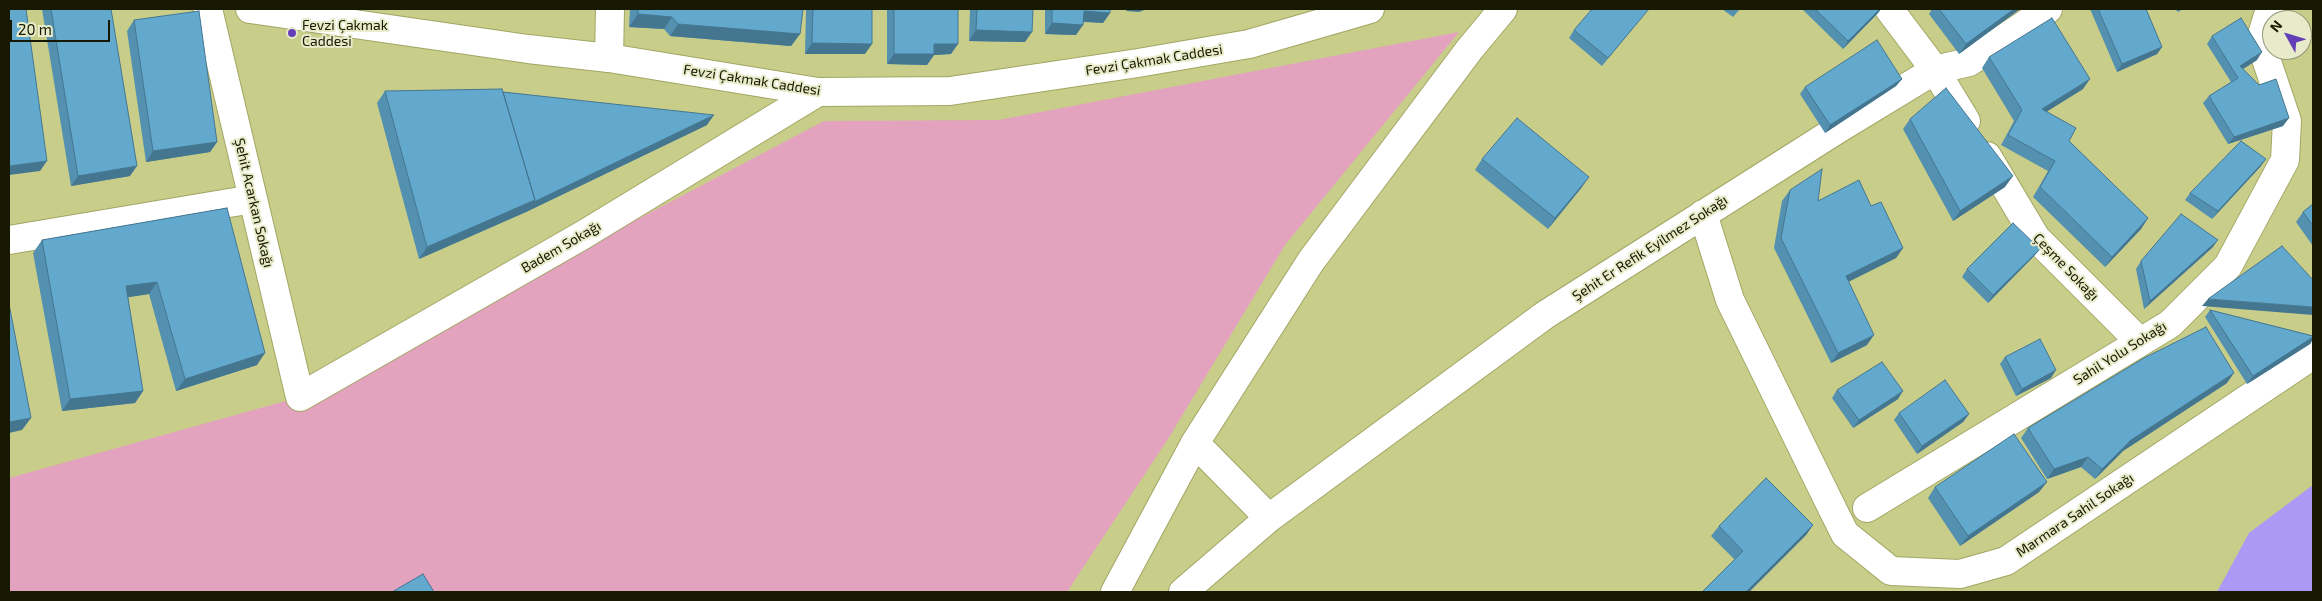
<!DOCTYPE html>
<html>
<head>
<meta charset="utf-8">
<style>
  body { margin:0 }
  #map { position:relative; width:2322px; height:601px; overflow:hidden; background:#c8cd8a; font-family:"Exo 2",sans-serif }
  canvas { display:block }
  .frame { position:absolute; inset:0; border:10px solid #171800; pointer-events:none }
  .north { position:absolute; left:2262px; top:10px; width:50px; height:50px; box-sizing:border-box; background:#e7ebc9; border:1px solid #949779; border-radius:50%; rotate:309deg; font-size:14px; font-weight:700; line-height:20px; text-align:center; color:#171800 }
  .north::after { content:''; display:block; margin:auto; width:18px; height:22px; background:#633fb7; clip-path:polygon(50% 0,100% 100%,50% 72%,0 100%) }
  .scale { position:absolute; left:10px; top:20px; width:100px; height:22px; box-sizing:border-box; border:2px solid #171800; border-top:0; padding-left:6px; font-size:15px; line-height:18px; white-space:nowrap; color:#171800; -webkit-text-stroke:4px #e7ebc9; paint-order:stroke }
</style>
</head>
<body>
<div id="map">
<canvas width="2322" height="601"></canvas>
<div class="frame"></div>
<div class="north">N</div>
<div class="scale">20 m</div>
</div>
<script>
const context = document.querySelector('canvas').getContext('2d');
context.lineJoin = 'round';
function paint(path, color) {
  context.fillStyle = color;
  context.fill(path, 'evenodd');
}
function shape(rows) {
  const path = new Path2D();
  for (const r of rows) {
    path.moveTo(r[0], r[1]);
    for (let i = 2; i < r.length; i += 2) path.lineTo(r[i], r[i + 1]);
  }
  return path;
}
function stroke(path, color, width, dash) {
  context.strokeStyle = color;
  context.lineWidth = width;
  context.lineCap = dash ? 'butt' : 'round';
  context.setLineDash(dash || []);
  context.stroke(path);
}
function write(font, color, halo, rows, align = 'center') {
  context.font = font + ' "Exo 2",sans-serif';
  context.lineWidth = 4;
  context.setLineDash([]);
  context.textBaseline = 'middle';
  context.strokeStyle = halo;
  context.fillStyle = color;
  for (const [text, x, y, turn = 0] of rows) {
    context.save();
    context.translate(x, y);
    context.rotate((+turn || 0) * Math.PI / 180);
    context.textAlign = isNaN(turn) ? turn : align;
    if (halo) context.strokeText(text, 0, 0);
    context.fillText(text, 0, 0);
    context.restore();
  }
}
paint(shape([
  [1459,32,1285,245,1168,439,1067,592,9,592,9,478,300,397,824,121,999,120]
]), '#e3a2be');
paint(shape([
  [2313,485,2313,592,2217,592,2249,533]
]), '#ab99f5');
const minor = shape([
  [208,9,300,397,583,235,818,92],
  [1889,9,1935,70,1966,121],
  [609,58,610,9],
  [1987,156,2036,238,2140,342],
  [1703,214,1730,300,1832,508,1845,534,1891,571,1960,574,2006,561,2313,355],
  [9,240,253,199],
  [1195,443,1269,518],
  [1867,508,2170,324,2228,266,2285,160,2287,121,2260,41,2270,9],
  [1115,592,1195,443,1311,261,1469,50,1503,9],
  [1183,592,1269,518,1545,315,1838,129,1935,70,1969,62,2048,9]
]);
const primary = shape([
  [250,9,528,49,609,58,818,92,950,91,1138,63,1249,44,1370,9]
]);
stroke(minor, '#a2a664', 30);
stroke(primary, '#a2a664', 30);
stroke(minor, '#fff', 28);
stroke(primary, '#fff', 28);
paint(shape([
  [42,9,51,9,130,176,71,186],
  [630,9,803,9,800,34,791,46,670,36,664,29,629,27],
  [806,9,872,9,865,54,805,54],
  [887,9,958,9,951,54,934,55,927,65,887,64],
  [970,9,1033,9,1025,42,969,41],
  [1045,9,1110,9,1110,13,1103,23,1083,22,1076,35,1045,34],
  [1722,9,1740,9,1733,17],
  [1802,9,1881,9,1878,13,1843,49],
  [1932,9,2020,9,1959,54,1929,14],
  [2090,9,2146,9,2162,47,2157,54,2117,72],
  [2175,9,2183,9,2178,12],
  [1643,16,1602,66,1569,38,1574,30],
  [134,20,217,142,210,152,146,162,127,31],
  [2212,36,2257,60,2243,69,2283,126,2228,144,2203,103,2209,96,2231,82,2207,44],
  [1989,57,2083,89,2047,111,2069,141,2148,218,2141,229,2105,267,2033,197,2048,171,2001,145,2014,121,1982,68],
  [1902,79,1896,86,1825,133,1800,94,1805,87],
  [385,91,503,92,707,125,526,212,419,259,377,103],
  [1910,119,2005,187,1953,221,1903,129],
  [1482,159,1582,187,1548,229,1475,170],
  [2261,166,2212,219,2185,200,2190,193],
  [1790,190,1818,201,1871,206,1903,248,1896,258,1848,282,1867,345,1831,363,1774,248,1782,201],
  [2313,204,2313,246,2296,222,2303,212],
  [227,208,257,365,176,391,149,294,128,297,143,391,135,403,62,411,33,253,42,240],
  [2213,247,2144,309,2136,269,2141,261],
  [2040,249,2034,256,1988,303,1962,277,1967,269],
  [2210,310,2313,336,2313,339,2310,344,2247,384,2205,317],
  [2005,357,2051,378,2016,396,2000,364],
  [2227,383,2123,451,2095,479,2081,467,2047,479,2021,438,2028,428],
  [1837,390,1898,399,1853,428,1832,398],
  [1899,413,1969,414,1963,422,1917,454,1894,420],
  [2047,482,2039,492,1960,546,1928,498,1935,487],
  [1813,525,1806,535,1749,592,1702,592,1735,560,1711,536,1719,526]
]), '#5491b0');
paint(shape([
  [1128,9,1147,9,1139,12,1126,11],
  [1880,9,1881,9,1878,13,1843,49,1848,41],
  [2014,9,2020,9,1959,54,1966,44],
  [1084,11,1110,13,1103,23,1077,21],
  [638,14,672,17,664,29,629,27],
  [1052,23,1083,25,1076,35,1045,34],
  [678,24,800,34,791,46,670,36],
  [976,30,1032,32,1025,42,969,41],
  [812,43,872,44,865,54,805,54],
  [934,44,958,44,951,54,934,55,927,65,887,64,894,54],
  [2162,47,2157,54,2117,72,2122,64],
  [2262,52,2257,60,2235,74,2240,66],
  [1902,79,1896,86,1825,133,1830,125],
  [2090,79,2083,89,2035,119,2042,109],
  [714,115,707,125,526,212,419,259,427,247],
  [2289,118,2283,126,2228,144,2234,137],
  [217,142,210,152,146,162,153,151],
  [2266,159,2261,166,2212,219,2218,211],
  [47,161,40,171,9,175,9,166],
  [137,166,130,176,71,186,78,176],
  [2013,176,2005,187,1953,221,1960,211],
  [1589,177,1582,187,1548,229,1555,218],
  [2148,218,2141,229,2105,267,2112,257],
  [2218,240,2213,247,2144,309,2150,301],
  [1903,248,1896,258,1838,287,1846,276],
  [2040,249,2034,256,1988,303,1993,295],
  [157,282,149,294,117,299,126,286],
  [2208,299,2313,307,2313,315,2202,306],
  [1874,335,1867,345,1831,363,1838,353],
  [2313,337,2313,339,2310,344,2247,384,2253,376],
  [265,353,257,365,176,391,185,379],
  [2056,370,2051,378,2016,396,2022,389],
  [2234,373,2227,383,2123,451,2095,479,2102,469,2131,440],
  [143,391,135,403,62,411,70,399],
  [1903,391,1898,399,1853,428,1859,420],
  [1969,414,1963,422,1917,454,1922,446],
  [31,418,22,430,9,433,9,422],
  [2088,457,2081,467,2047,479,2054,469],
  [2047,482,2039,492,1960,546,1968,536],
  [1813,525,1806,535,1749,592,1746,592]
]), '#457690');
const building = shape([
  [9,9,26,9,47,161,9,166,9,9],
  [51,9,111,9,137,166,78,176,51,9],
  [638,9,803,9,800,34,678,24,672,17,638,14,638,9],
  [813,9,872,9,872,44,812,43,813,9],
  [894,9,958,9,958,44,934,44,934,54,894,54,894,9],
  [977,9,1033,9,1032,32,976,30,977,9],
  [1052,9,1110,9,1110,13,1084,11,1083,25,1052,23,1052,9],
  [1592,9,1649,9,1608,58,1574,30,1592,9],
  [1815,9,1880,9,1848,41,1815,9],
  [1939,9,2014,9,1966,44,1939,9],
  [2098,9,2146,9,2162,47,2122,64,2098,9],
  [199,11,217,142,153,151,134,20,199,11],
  [2052,18,2090,79,2042,109,2076,128,2069,141,2148,218,2112,257,2040,187,2055,161,2008,135,2022,110,1989,57,2052,18],
  [2241,18,2262,52,2240,66,2259,85,2276,79,2289,118,2234,137,2209,96,2238,78,2212,36,2241,18],
  [1877,40,1902,79,1830,125,1805,87,1877,40],
  [1946,88,2013,176,1960,211,1910,119,1946,88],
  [502,89,535,200,427,247,385,91,502,89],
  [503,92,714,115,534,202,535,200,503,92],
  [1517,118,1589,177,1555,218,1482,159,1517,118],
  [2241,141,2266,159,2218,211,2190,193,2241,141],
  [1822,169,1818,201,1859,180,1871,206,1881,202,1903,248,1846,276,1874,335,1838,353,1781,238,1790,190,1822,169],
  [2313,204,2313,226,2303,212,2313,204],
  [227,208,265,353,185,379,157,282,126,286,143,391,70,399,42,240,227,208],
  [2181,214,2218,240,2150,301,2141,261,2181,214],
  [2013,223,2040,249,1993,295,1967,269,2013,223],
  [2282,246,2313,280,2313,307,2208,299,2282,246],
  [9,304,31,418,9,422,9,304],
  [2210,310,2313,336,2313,337,2253,376,2210,310],
  [2206,327,2234,373,2131,440,2102,469,2088,457,2054,469,2028,428,2144,358,2206,327],
  [2040,339,2056,370,2022,389,2005,357,2040,339],
  [1882,362,1903,391,1859,420,1837,390,1882,362],
  [1945,380,1969,414,1922,446,1899,413,1945,380],
  [2014,434,2047,482,1968,536,1935,487,2014,434],
  [1766,478,1813,525,1746,592,1702,592,1743,551,1719,526,1766,478],
  [423,574,434,592,392,592,423,574]
]);
paint(building, '#62a9cd');
stroke(building, '#457690', 1);
for (const [x, y, r, color] of [
  [292,33,5,"#633fb7"]
]) {
  const dot = new Path2D();
  dot.arc(x, y, r, 0, 2 * Math.PI);
  context.fillStyle = color;
  context.fill(dot);
  stroke(dot, '#e7ebc9', 2);
}
write('14px', '#171800', '#e7ebc9', [
  ["Fevzi Çakmak",302,25],
  ["Caddesi",302,41]
], 'left');
write('14px', '#171800', '#e7ebc9', [
  ["Fevzi Çakmak Caddesi",1154,60,-9],
  ["Fevzi Çakmak Caddesi",752,80,9],
  ["Şehit Acarkan Sokağı",254,203,77],
  ["Badem Sokağı",561,247,-30],
  ["Şehit Er Refik Eyilmez Sokağı",1650,248,-33],
  ["Çeşme Sokağı",2066,267,46],
  ["Sahil Yolu Sokağı",2120,353,-32],
  ["Marmara Sahil Sokağı",2075,515,-34]
]);
</script>
</body>
</html>
